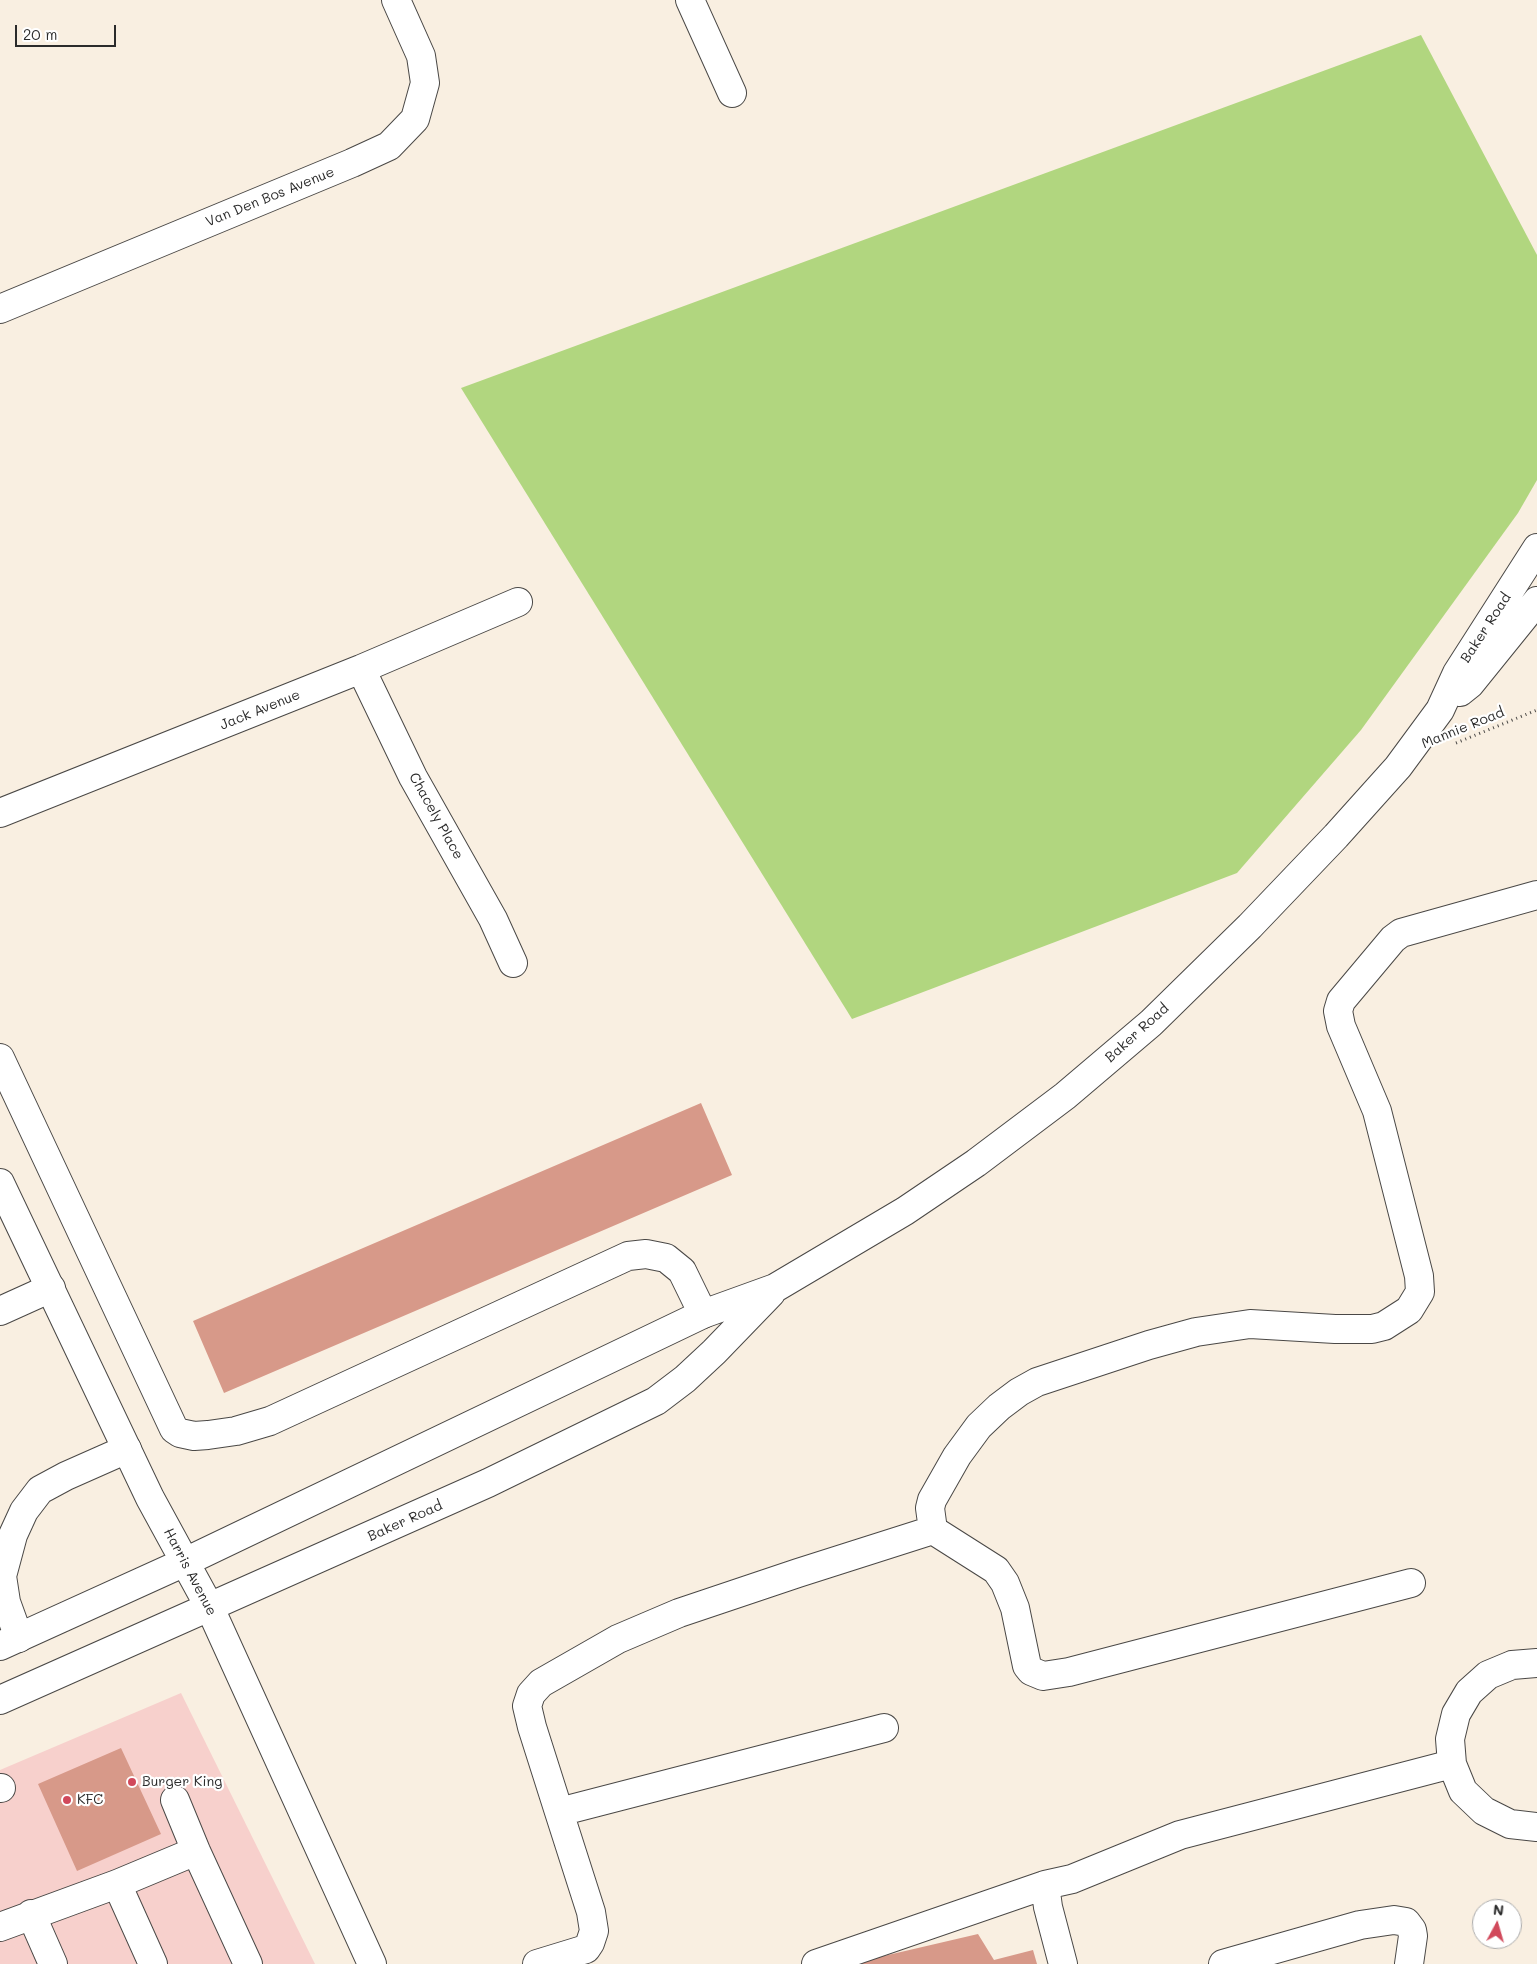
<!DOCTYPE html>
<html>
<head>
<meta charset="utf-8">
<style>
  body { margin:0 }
  #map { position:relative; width:1537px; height:1964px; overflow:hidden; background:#f9efe1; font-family:Mali,sans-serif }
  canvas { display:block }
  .north { position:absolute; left:1472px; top:1899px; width:50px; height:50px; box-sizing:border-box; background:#fff; border:1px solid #aaa; border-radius:50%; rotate:6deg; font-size:14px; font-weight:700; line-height:20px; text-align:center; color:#2b2b2b }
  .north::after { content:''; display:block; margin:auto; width:18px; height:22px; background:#d1495b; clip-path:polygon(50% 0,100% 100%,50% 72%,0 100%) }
  .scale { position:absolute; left:15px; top:25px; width:101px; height:22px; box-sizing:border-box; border:2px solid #2b2b2b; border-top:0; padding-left:6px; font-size:15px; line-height:18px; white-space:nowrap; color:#2b2b2b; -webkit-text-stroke:4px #fff; paint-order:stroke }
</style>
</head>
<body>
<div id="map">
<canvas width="1537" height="1964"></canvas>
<div class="north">N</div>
<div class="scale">20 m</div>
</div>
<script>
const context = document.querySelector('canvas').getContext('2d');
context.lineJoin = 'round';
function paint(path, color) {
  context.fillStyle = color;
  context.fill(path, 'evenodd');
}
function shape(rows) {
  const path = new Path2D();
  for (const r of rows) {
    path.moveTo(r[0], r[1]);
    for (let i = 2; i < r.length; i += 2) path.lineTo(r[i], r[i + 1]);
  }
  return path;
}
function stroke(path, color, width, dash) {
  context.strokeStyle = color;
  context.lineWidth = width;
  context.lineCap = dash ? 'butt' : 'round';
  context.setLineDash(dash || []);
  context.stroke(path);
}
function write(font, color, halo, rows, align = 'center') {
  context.font = font + ' Mali,sans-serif';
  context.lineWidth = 4.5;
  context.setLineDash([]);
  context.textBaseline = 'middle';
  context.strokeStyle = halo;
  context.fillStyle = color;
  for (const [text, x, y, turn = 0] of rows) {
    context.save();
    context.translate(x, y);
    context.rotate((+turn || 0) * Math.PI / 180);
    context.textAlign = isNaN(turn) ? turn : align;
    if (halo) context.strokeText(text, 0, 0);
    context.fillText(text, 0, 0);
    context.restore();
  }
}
paint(shape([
  [181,1693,315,1964,0,1964,0,1770]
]), '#f7d0cc');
paint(shape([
  [1421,35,1537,255,1537,480,1518,513,1361,730,1237,873,852,1019,461,388]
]), '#b1d67f');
paint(shape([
  [701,1103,732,1175,224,1393,193,1321],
  [121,1748,161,1834,77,1871,38,1784],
  [978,1934,994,1960,1033,1950,1037,1964,858,1964,858,1962]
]), '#d79989');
const minor = shape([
  [690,0,732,93],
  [0,309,352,163,389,146,415,119,425,83,421,56,396,0],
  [361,669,413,777,493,919,513,963],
  [0,813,361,669,518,602],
  [0,1058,174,1429,180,1433,194,1436,208,1435,236,1431,270,1421,628,1256,646,1254,666,1258,682,1271,703,1314],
  [0,1311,51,1288],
  [1411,1583,1069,1672,1043,1676,1031,1671,1027,1666,1015,1608,1005,1583,996,1570,933,1530,930,1508,932,1500,957,1456,979,1426,999,1407,1019,1392,1037,1382,1149,1345,1196,1332,1250,1324,1335,1329,1372,1329,1384,1326,1409,1310,1420,1292,1419,1276,1377,1111,1341,1026,1338,1011,1341,1001,1393,939,1401,933,1537,895],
  [19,1638,6,1602,2,1576,13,1535,24,1511,40,1490,66,1476,127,1449],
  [1537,1663,1512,1665,1488,1675,1469,1692,1456,1714,1450,1739,1452,1764,1463,1791,1484,1811,1510,1824,1537,1827],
  [884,1728,559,1812,532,1727,527,1706,531,1694,541,1683,618,1639,679,1613,798,1573,933,1530],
  [0,1788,1,1788],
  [175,1800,196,1851,248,1964],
  [117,1884,153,1964],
  [1045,1885,1072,1879,1180,1835,1452,1764],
  [31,1914,53,1964],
  [0,1927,117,1884,196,1851],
  [537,1964,586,1949,590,1943,594,1931,591,1912,559,1812],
  [816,1964,1045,1885,1048,1907,1063,1964],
  [1223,1964,1360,1925,1394,1920,1406,1922,1412,1930,1413,1936,1409,1964]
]);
const major = shape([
  [1460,692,1470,684,1537,601],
  [0,1183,150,1498,210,1608,372,1964],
  [0,1646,185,1562,703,1314,775,1288,905,1211,976,1163,1065,1096,1151,1023,1250,926,1336,836,1398,767,1440,710,1457,673,1537,548],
  [0,1700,488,1483,656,1401,685,1379,714,1352,771,1293]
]);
stroke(minor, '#4a4846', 30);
stroke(major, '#4a4846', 30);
stroke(shape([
  [1456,743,1537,710]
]), '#4a4846', 3, [1, 4]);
stroke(minor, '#fff', 28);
stroke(major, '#fff', 28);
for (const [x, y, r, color] of [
  [132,1782,5,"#d1495b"],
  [67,1800,5,"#d1495b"]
]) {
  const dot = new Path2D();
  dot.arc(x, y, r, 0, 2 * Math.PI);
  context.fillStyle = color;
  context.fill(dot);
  stroke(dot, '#fff', 2);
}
write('14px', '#2b2b2b', '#fff', [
  ["Van Den Bos Avenue",270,197,-22],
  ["Baker Road",1486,628,-57],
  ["Jack Avenue",260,710,-22],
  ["Mannie Road",1463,728,-22],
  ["Chacely Place",436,816,61],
  ["Baker Road",1137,1033,-42],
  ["Baker Road",405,1521,-24],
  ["Harris Avenue",190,1572,62]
]);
write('14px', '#2b2b2b', '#fff', [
  ["Burger King",142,1782],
  ["KFC",77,1800]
], 'left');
</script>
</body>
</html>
